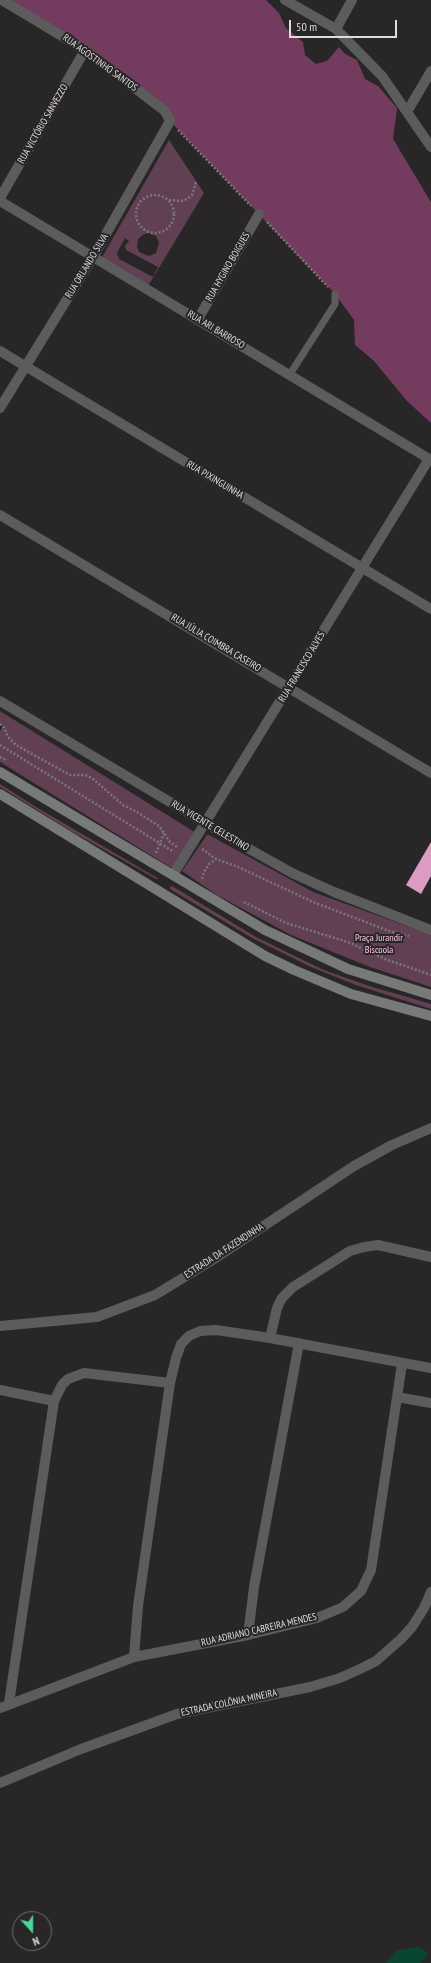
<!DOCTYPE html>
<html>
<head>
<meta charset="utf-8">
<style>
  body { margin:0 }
  #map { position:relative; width:431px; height:1963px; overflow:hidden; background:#292628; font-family:"PT Sans Narrow",sans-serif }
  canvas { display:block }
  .north { position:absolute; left:12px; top:1911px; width:40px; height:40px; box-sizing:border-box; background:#292628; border:1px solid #716f71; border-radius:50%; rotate:159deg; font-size:11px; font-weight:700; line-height:16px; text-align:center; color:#dedcde }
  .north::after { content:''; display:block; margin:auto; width:14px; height:18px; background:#4bd49b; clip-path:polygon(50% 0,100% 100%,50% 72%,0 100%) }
  .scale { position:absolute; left:289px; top:20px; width:108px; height:18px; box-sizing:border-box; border:2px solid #dedcde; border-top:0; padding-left:5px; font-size:12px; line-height:14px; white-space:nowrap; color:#dedcde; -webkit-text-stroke:3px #292628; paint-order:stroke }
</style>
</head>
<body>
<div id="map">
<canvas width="431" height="1963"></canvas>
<div class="north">N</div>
<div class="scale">50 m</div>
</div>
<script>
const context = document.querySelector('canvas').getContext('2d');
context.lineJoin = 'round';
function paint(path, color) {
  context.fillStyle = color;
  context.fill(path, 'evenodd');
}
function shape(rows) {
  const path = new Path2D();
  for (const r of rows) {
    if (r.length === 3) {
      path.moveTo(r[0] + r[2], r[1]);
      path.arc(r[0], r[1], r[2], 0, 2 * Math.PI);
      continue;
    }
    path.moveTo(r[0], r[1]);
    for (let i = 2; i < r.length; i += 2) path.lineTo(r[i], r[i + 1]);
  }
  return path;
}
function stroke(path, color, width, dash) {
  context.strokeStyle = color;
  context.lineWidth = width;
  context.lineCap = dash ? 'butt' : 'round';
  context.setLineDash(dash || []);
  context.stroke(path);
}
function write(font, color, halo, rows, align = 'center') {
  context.font = font + ' "PT Sans Narrow",sans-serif';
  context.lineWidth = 4;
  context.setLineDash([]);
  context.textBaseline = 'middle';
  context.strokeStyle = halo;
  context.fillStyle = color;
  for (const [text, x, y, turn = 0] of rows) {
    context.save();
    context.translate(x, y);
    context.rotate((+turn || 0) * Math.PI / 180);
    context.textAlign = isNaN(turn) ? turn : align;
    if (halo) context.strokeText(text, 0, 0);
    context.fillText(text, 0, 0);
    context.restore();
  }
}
paint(shape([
  [169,140,204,193,148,286,101,259],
  [148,233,156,236,159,243,156,253,149,256,139,252,137,246,138,239,144,234],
  [125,238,129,241,125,246,126,250,158,267,153,277,119,259,117,253],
  [0,711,193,831,194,833,173,867,170,867,0,762,0,731,3,726,0,724],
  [0,784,36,807,159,879,156,879,71,831,0,787],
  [207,835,209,835,313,892,431,935,431,987,370,967,291,935,217,895,182,871],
  [172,886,256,937,301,959,324,970,366,985,431,1004,431,1009,356,985,311,967,252,938,170,889,170,887]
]), '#624054');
paint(shape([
  [7,0,266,0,279,13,286,28,303,42,305,55,316,64,327,61,339,47,345,54,357,60,365,79,378,86,397,108,393,139,431,202,431,423,407,401,374,361,355,345,354,320,335,294,170,121,167,114]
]), '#733c5e');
paint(shape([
  [418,1947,429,1953,420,1963,386,1963,397,1950]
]), '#09462f');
paint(shape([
  [431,842,431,876,421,894,406,885]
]), '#da9cc1');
stroke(shape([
  [178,130,251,206],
  [155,214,19],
  [169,200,181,201,187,199,192,195,196,182],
  [267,222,328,287],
  [0,724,3,726,9,738,16,745,70,775,85,775,92,778,123,805,137,812,159,826,170,842,177,847],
  [0,745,174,852],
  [0,757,6,760],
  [202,849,216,859,238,867,313,902,389,931,409,936],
  [156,853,164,833],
  [202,879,204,872,209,864,216,859],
  [244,902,286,923,348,942,385,959,431,975]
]), '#7a7779', 2.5, [2, 2]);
stroke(shape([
  [290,374,335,304,335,294]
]), '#5b5c5b', 7);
stroke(shape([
  [285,0,336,29,382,76,431,147],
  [336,29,352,0],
  [407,112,431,71],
  [0,198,85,50],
  [0,201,431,460],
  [198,319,259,214],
  [0,351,431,609],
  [0,408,93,257,170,121,165,111,85,50,2,0],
  [0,515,431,773],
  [0,701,244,846,292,873,334,892,431,930],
  [173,875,429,459],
  [0,1326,97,1317,155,1295,214,1259,354,1166,392,1145,431,1128],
  [270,1338,277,1308,282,1298,293,1287,350,1251,364,1247,378,1245,431,1257],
  [0,1390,54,1401],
  [397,1397,431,1403],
  [248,1635,254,1587,299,1343],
  [134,1657,138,1606,170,1383,176,1358,181,1344,189,1336,200,1331,216,1330,270,1338,431,1368],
  [9,1703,54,1401,62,1385,68,1379,84,1373,170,1383],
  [0,1708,134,1657,248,1635,317,1618,343,1607,361,1591,371,1570,402,1364],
  [0,1783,81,1749,177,1714,310,1687,340,1678,360,1669,376,1661,401,1639,412,1627,424,1608,431,1592]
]), '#5b5c5b', 10);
stroke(shape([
  [0,772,265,930,348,969,431,995],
  [0,794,265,956,294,970,351,994,431,1016]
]), '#777a78', 10);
write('10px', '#dedcde', '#292628', [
  ["RUA AGOSTINHO SANTOS",100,63,36],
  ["RUA VICTÓRIO SANVEZZO",43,124,-60],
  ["RUA ORLANDO SILVA",87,266,-59],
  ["RUA HYGINO BOIGUES",228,267,-60],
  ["RUA ARI BARROSO",216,330,31],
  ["RUA PIXINGUINHA",215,480,31],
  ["RUA JÚLIA COIMBRA CASEIRO",216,643,31],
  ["RUA FRANCISCO ALVES",302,667,-59],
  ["RUA VICENTE CELESTINO",210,826,31],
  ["ESTRADA DA FAZENDINHA",224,1251,-33],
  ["RUA ADRIANO CABREIRA MENDES",259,1630,-13],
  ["ESTRADA COLÔNIA MINEIRA",229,1703,-12]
]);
write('10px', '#f8c4e2', '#292628', [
  ["Praça Jurandir",379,938],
  ["Biscoola",379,950]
]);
</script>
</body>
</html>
